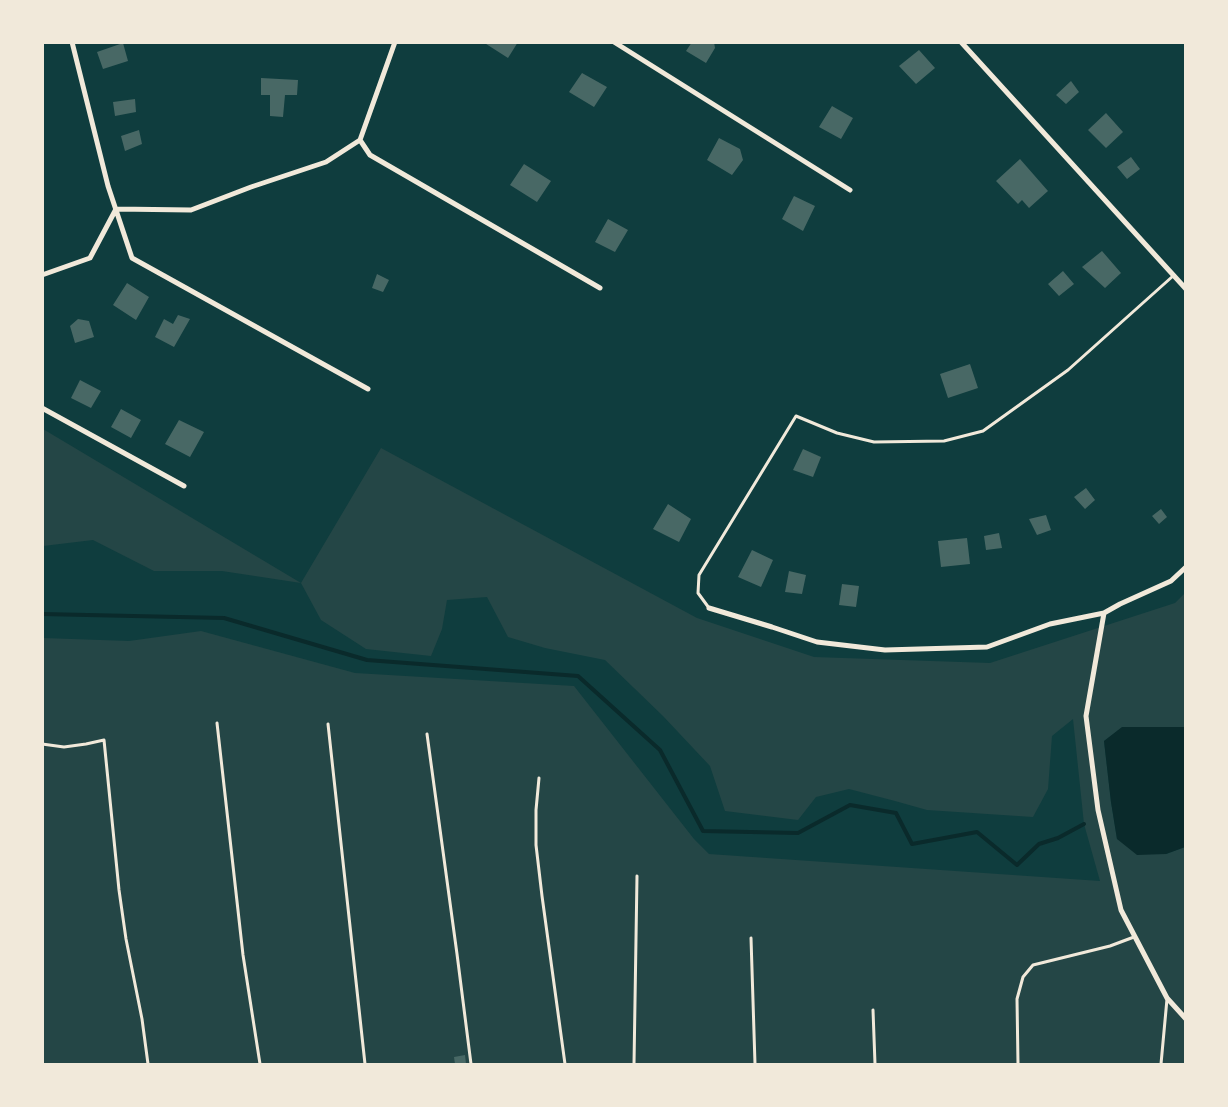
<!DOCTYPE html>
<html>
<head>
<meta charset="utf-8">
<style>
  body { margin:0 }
  #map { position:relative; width:1228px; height:1107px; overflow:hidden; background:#0f3d3e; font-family:Mulish,sans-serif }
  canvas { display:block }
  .frame { position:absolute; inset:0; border:44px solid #f1e9da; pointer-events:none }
</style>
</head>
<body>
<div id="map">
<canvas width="1228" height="1107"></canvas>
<div class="frame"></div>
</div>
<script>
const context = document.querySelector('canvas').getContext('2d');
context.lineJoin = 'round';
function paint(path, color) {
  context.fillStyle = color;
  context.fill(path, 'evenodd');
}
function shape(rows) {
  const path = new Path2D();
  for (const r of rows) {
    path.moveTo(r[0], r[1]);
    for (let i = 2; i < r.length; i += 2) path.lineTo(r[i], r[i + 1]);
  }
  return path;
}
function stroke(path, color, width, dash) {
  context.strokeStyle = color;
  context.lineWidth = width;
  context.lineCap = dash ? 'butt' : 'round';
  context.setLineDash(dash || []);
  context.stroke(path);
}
paint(shape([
  [43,429,301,583,381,448,697,618,814,657,990,663,1175,603,1185,593,1185,727,1123,727,1104,741,1111,802,1117,839,1166,854,1185,847,1185,1064,43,1064,43,638,129,641,201,631,355,673,574,686,694,839,709,854,1100,881,1084,824,1073,719,1052,736,1048,789,1033,817,927,810,895,801,849,789,816,797,798,820,725,811,710,766,663,716,605,660,545,648,508,637,487,597,447,600,442,629,431,656,366,649,321,620,301,583,222,571,154,571,93,540,43,546]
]), '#244646');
paint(shape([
  [1122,727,1185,727,1185,847,1166,854,1137,855,1117,839,1111,802,1104,741]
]), '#0a2a2b');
stroke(shape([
  [42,614,224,618,367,660,578,676,660,750,703,831,798,833,850,805,896,813,912,844,977,832,1017,865,1039,844,1058,838,1084,824]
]), '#0a2a2b', 4);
paint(shape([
  [483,42,518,42,508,58],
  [692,42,714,42,715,48,706,63,686,51],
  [123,43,128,61,103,69,97,52],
  [919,50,935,68,916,84,899,66],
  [582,73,607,87,594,107,569,92],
  [261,78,298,80,297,95,285,95,283,117,270,116,270,95,261,95],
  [1071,81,1079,92,1066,104,1056,95],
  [135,99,136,112,115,116,113,102],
  [832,106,853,118,841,139,819,127],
  [1106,113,1123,132,1106,148,1088,130],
  [139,130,142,144,125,151,121,136],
  [719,138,740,149,743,160,732,175,707,160],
  [1131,157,1140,169,1127,179,1117,167],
  [1020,159,1048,191,1029,208,1022,200,1018,204,996,181],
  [524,164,551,181,537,202,510,185],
  [794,196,815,206,803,231,782,219],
  [608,219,628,230,615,252,595,242],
  [1102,251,1121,273,1105,288,1082,267],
  [1063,271,1074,284,1059,296,1048,284],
  [377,274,389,280,383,292,372,288],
  [127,283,149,297,136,320,113,305],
  [178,315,190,319,174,347,155,337,164,319,173,324],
  [78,319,89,321,94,337,75,343,70,326],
  [970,364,978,388,948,398,940,374],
  [80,380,101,391,91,408,71,398],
  [121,409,141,420,131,438,111,427],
  [179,420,204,432,190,457,165,444],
  [803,449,821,457,813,477,793,470],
  [1086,488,1095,500,1085,509,1074,497],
  [668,504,691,519,679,542,653,529],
  [1161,509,1167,517,1159,524,1152,516],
  [1046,515,1051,530,1037,535,1029,519],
  [999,533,1002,548,986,550,984,536],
  [967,538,970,564,941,567,938,541],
  [752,550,773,560,761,587,738,577],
  [789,571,806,575,802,594,785,592],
  [842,584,859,586,856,607,839,605],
  [465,1055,466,1064,455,1064,454,1057]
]), '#486865');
stroke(shape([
  [709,608,698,593,699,575,796,416,837,433,874,442,944,441,983,431,1068,370,1173,276],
  [217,723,243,955,260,1064],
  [328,724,365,1064],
  [427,734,457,954,471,1064],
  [42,744,64,747,86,744,104,740,119,890,126,939,142,1019,148,1064],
  [539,778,536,810,536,845,542,896,565,1064],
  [751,938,755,1064],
  [873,1010,875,1064],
  [634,1064,637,876],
  [1018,1064,1017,999,1023,977,1033,965,1110,946,1134,937],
  [1161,1064,1167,999]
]), '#f1e9da', 3);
stroke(shape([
  [72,42,108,186,132,258,368,389],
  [614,42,850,190],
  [961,42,1186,289],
  [360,140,370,155,600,288],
  [42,275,90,258,116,209,191,210,251,187,326,162,360,140,395,42],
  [42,408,184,486],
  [1186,567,1171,581,1120,604,1104,613,1086,716,1098,810,1121,910,1167,998,1186,1019],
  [709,608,772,627,817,642,885,650,987,647,1050,624,1104,613]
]), '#f1e9da', 5);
</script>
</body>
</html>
